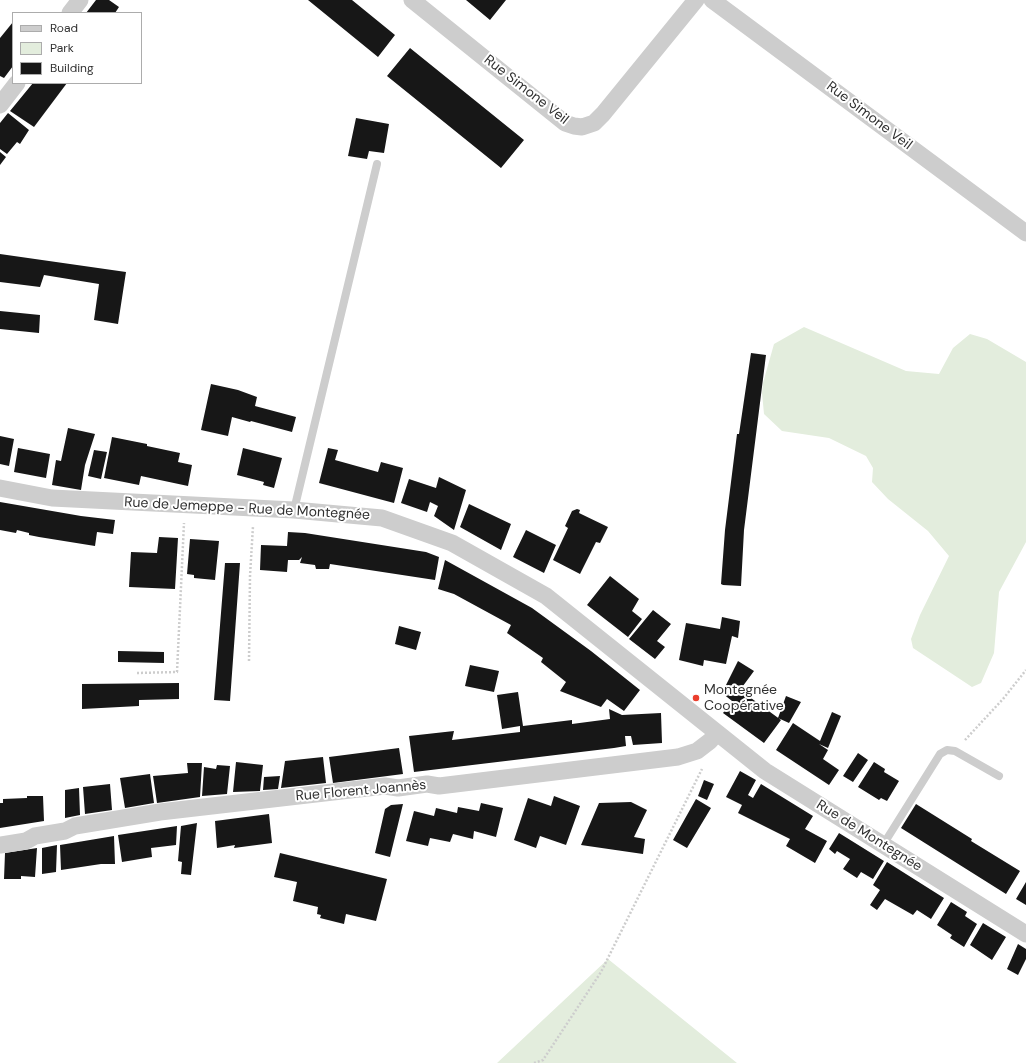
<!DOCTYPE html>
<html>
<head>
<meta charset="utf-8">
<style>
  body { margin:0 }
  #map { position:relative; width:1026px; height:1063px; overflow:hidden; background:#fff; font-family:"DM Sans",sans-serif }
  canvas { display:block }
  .legend { position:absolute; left:12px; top:12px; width:130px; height:72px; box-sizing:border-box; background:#fff; border:1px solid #acacac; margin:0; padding:5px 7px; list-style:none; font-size:12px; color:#303030 }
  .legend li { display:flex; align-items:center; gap:8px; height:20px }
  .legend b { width:20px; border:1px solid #acacac }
</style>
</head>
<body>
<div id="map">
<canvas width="1026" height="1063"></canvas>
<ul class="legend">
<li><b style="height:5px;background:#cdcdcd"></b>Road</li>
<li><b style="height:11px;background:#e3eddd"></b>Park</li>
<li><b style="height:11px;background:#171717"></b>Building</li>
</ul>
</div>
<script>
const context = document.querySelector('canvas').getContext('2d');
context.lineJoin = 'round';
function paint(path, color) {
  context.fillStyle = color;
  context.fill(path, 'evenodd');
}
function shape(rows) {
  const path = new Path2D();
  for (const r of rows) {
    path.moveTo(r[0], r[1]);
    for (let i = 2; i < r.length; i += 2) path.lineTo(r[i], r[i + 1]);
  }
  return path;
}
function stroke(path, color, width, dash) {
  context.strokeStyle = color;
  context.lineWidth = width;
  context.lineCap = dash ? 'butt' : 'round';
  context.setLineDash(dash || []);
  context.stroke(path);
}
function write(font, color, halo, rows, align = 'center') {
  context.font = font + ' "DM Sans",sans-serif';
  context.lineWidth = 4;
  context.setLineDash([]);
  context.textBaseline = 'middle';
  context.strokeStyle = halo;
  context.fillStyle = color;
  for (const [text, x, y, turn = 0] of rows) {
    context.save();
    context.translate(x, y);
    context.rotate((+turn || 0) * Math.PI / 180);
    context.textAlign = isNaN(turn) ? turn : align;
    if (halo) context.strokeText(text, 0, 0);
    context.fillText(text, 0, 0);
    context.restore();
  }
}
paint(shape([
  [804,327,906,371,939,374,953,348,970,334,987,339,1026,362,1026,542,999,592,994,653,981,683,972,687,913,648,911,639,920,615,949,556,928,531,888,499,872,482,873,468,866,456,829,438,782,431,764,414,762,393,763,383,774,344],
  [608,959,737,1063,497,1063]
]), '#e3eddd');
paint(shape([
  [96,0,109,0,119,7,115,13,86,13],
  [308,0,352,0,395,35,378,57],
  [466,0,506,0,490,20],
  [13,22,13,66,4,78,0,76,0,38],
  [410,48,524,140,501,168,387,76],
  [33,83,67,83,34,127,10,111],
  [8,113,29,130,20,144,17,142,7,154,0,149,0,123],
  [356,118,389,124,384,153,369,151,367,159,348,156],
  [0,152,6,157,0,165],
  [0,254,126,272,118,324,94,320,99,284,44,275,40,287,0,282],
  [0,311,40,315,39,333,0,329],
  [751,353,766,355,744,530,741,586,723,585,721,584,725,530,737,434,739,434],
  [211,384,238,390,257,397,255,406,296,417,292,432,251,421,250,422,232,417,228,436,201,430],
  [68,428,95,434,85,465,81,490,52,485,56,460,61,461],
  [0,436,14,439,9,466,0,464],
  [112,437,147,444,147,446,180,453,178,462,192,465,188,486,141,476,139,485,104,478],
  [18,448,50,454,46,478,14,472],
  [243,448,282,458,274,488,263,485,264,482,237,475],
  [328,448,338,450,335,460,378,472,381,462,403,468,394,503,319,483],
  [94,450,107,452,101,479,88,476],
  [439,477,466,490,454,530,434,516,438,506,430,502,427,512,401,503,409,479,436,488],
  [0,502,81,516,115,520,113,534,97,532,95,546,39,537,29,535,29,533,17,530,16,533,0,530],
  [469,504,511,524,501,550,460,527],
  [577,509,580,510,579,513,608,527,600,543,596,542,580,574,553,560,568,528,565,526,572,511],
  [526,530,556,545,544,573,513,557],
  [288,532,305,533,426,552,439,557,435,580,330,564,329,569,316,569,315,565,300,563,302,557,299,560,288,560,287,572,260,570,261,545,287,546],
  [159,537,178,538,175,589,129,587,131,552,157,553],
  [190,539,219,541,215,580,194,578,194,575,187,574],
  [445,560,532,608,591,651,640,690,624,711,607,699,601,707,560,691,566,682,541,662,543,658,507,633,511,625,454,594,438,589],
  [225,563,240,563,230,701,214,700],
  [610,576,639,599,632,611,642,619,628,637,587,605],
  [653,610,671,624,657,641,665,647,655,659,629,639],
  [722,617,740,621,738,638,732,636,726,664,704,660,703,666,679,660,686,623,720,629],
  [399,626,421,632,416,650,395,644],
  [118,651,164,652,164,663,118,662],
  [738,661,754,671,740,690,781,720,764,743,723,713,732,701,722,693],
  [470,665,499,671,494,692,465,686],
  [179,683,179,699,139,700,139,706,82,709,82,684],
  [518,692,523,726,572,720,572,724,610,719,609,709,622,715,661,713,662,743,633,745,631,736,625,736,626,746,614,748,414,772,409,736,454,731,452,740,520,732,520,726,502,729,497,695],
  [786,696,801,702,789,723,778,718],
  [832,712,841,716,828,748,819,744,828,750,823,759,839,770,829,785,776,750,793,723,820,741],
  [399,748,403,774,333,783,329,757],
  [858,753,868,760,853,782,843,776],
  [323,757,326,783,281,788,285,761],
  [236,762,263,765,260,791,233,792],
  [874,762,885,769,884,772,899,781,887,801,881,798,879,800,858,787],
  [187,763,202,763,200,797,157,803,153,776,188,773],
  [217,765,230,766,227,794,202,796,204,767,216,769],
  [740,771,756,780,748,795,753,798,761,784,813,816,805,829,827,841,815,863,786,846,790,839,738,813,742,805,726,797],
  [150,774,154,803,125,808,120,778],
  [280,776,278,789,263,790,264,777],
  [704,780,714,784,707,800,698,796],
  [110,784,112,810,85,814,83,787],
  [79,788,80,815,65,818,65,790],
  [27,796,43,796,44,821,0,828,0,803,3,803,3,799,27,798],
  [554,796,580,806,566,845,540,836,536,848,514,840,528,798,551,806],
  [696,799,711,808,687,848,673,840],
  [631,802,647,810,634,837,645,839,643,854,581,845,599,803],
  [481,803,503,808,496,837,474,831,473,839,453,834,450,842,430,838,428,846,406,841,414,811,434,816,436,808,457,813,458,807,479,811],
  [403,804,390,857,375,853,385,809,391,805],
  [916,804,972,839,971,841,1020,871,1006,894,901,828],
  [269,814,272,843,234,848,235,845,217,848,215,821],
  [197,823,191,875,181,874,182,862,178,861,181,826],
  [177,826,176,845,151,848,152,857,122,862,118,835],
  [839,833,884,861,873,879,861,872,857,878,843,869,850,859,837,851,835,854,829,849],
  [114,836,115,864,101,864,61,870,60,845],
  [57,845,56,872,42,874,42,848],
  [37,848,35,877,21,876,21,879,4,879,5,853],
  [280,853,387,879,376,921,346,914,344,924,320,918,321,915,317,914,318,907,293,901,297,882,274,877],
  [887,862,944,898,931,919,917,910,913,915,885,899,877,910,870,905,880,890,873,885],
  [1026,882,1026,905,1016,899],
  [951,902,967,912,965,916,977,924,964,947,950,938,952,935,937,925],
  [983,923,1006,937,992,960,970,945],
  [1018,944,1026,949,1026,959,1018,975,1007,969]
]), '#171717');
stroke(shape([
  [249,661,250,576,253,526],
  [137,673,177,672,184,523],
  [965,740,1003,699,1026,670],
  [534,1063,543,1060,601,972,702,769]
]), '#cdcdcd', 2.5, [2, 2]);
stroke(shape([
  [294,510,377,164],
  [883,845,940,754,947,750,955,751,999,776]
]), '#cdcdcd', 8);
stroke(shape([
  [412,0,565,123,574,126,582,127,594,123,603,114,696,0],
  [712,0,1026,233],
  [70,13,80,0],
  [0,105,17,83],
  [0,488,52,498,294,510,382,518,452,543,546,596,765,771,1026,934],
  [0,845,26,841,35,836,65,831,75,826,160,812,385,786,398,788,427,784,439,786,678,757,697,751,710,741,717,733]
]), '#cdcdcd', 17);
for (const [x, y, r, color] of [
  [696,698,4,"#eb3e2d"]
]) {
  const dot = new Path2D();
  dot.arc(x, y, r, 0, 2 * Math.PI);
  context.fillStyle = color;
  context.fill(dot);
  stroke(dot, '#fff', 1.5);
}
write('14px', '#303030', '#fff', [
  ["Rue Simone Veil",526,90,38],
  ["Rue Simone Veil",869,116,37],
  ["Rue de Jemeppe - Rue de Montegnée",247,509,3],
  ["Rue Florent Joannès",361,791,-5],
  ["Rue de Montegnée",869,836,32]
]);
write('14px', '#303030', '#fff', [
  ["Montegnée",704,690],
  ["Coopérative",704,706]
], 'left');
</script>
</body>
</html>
